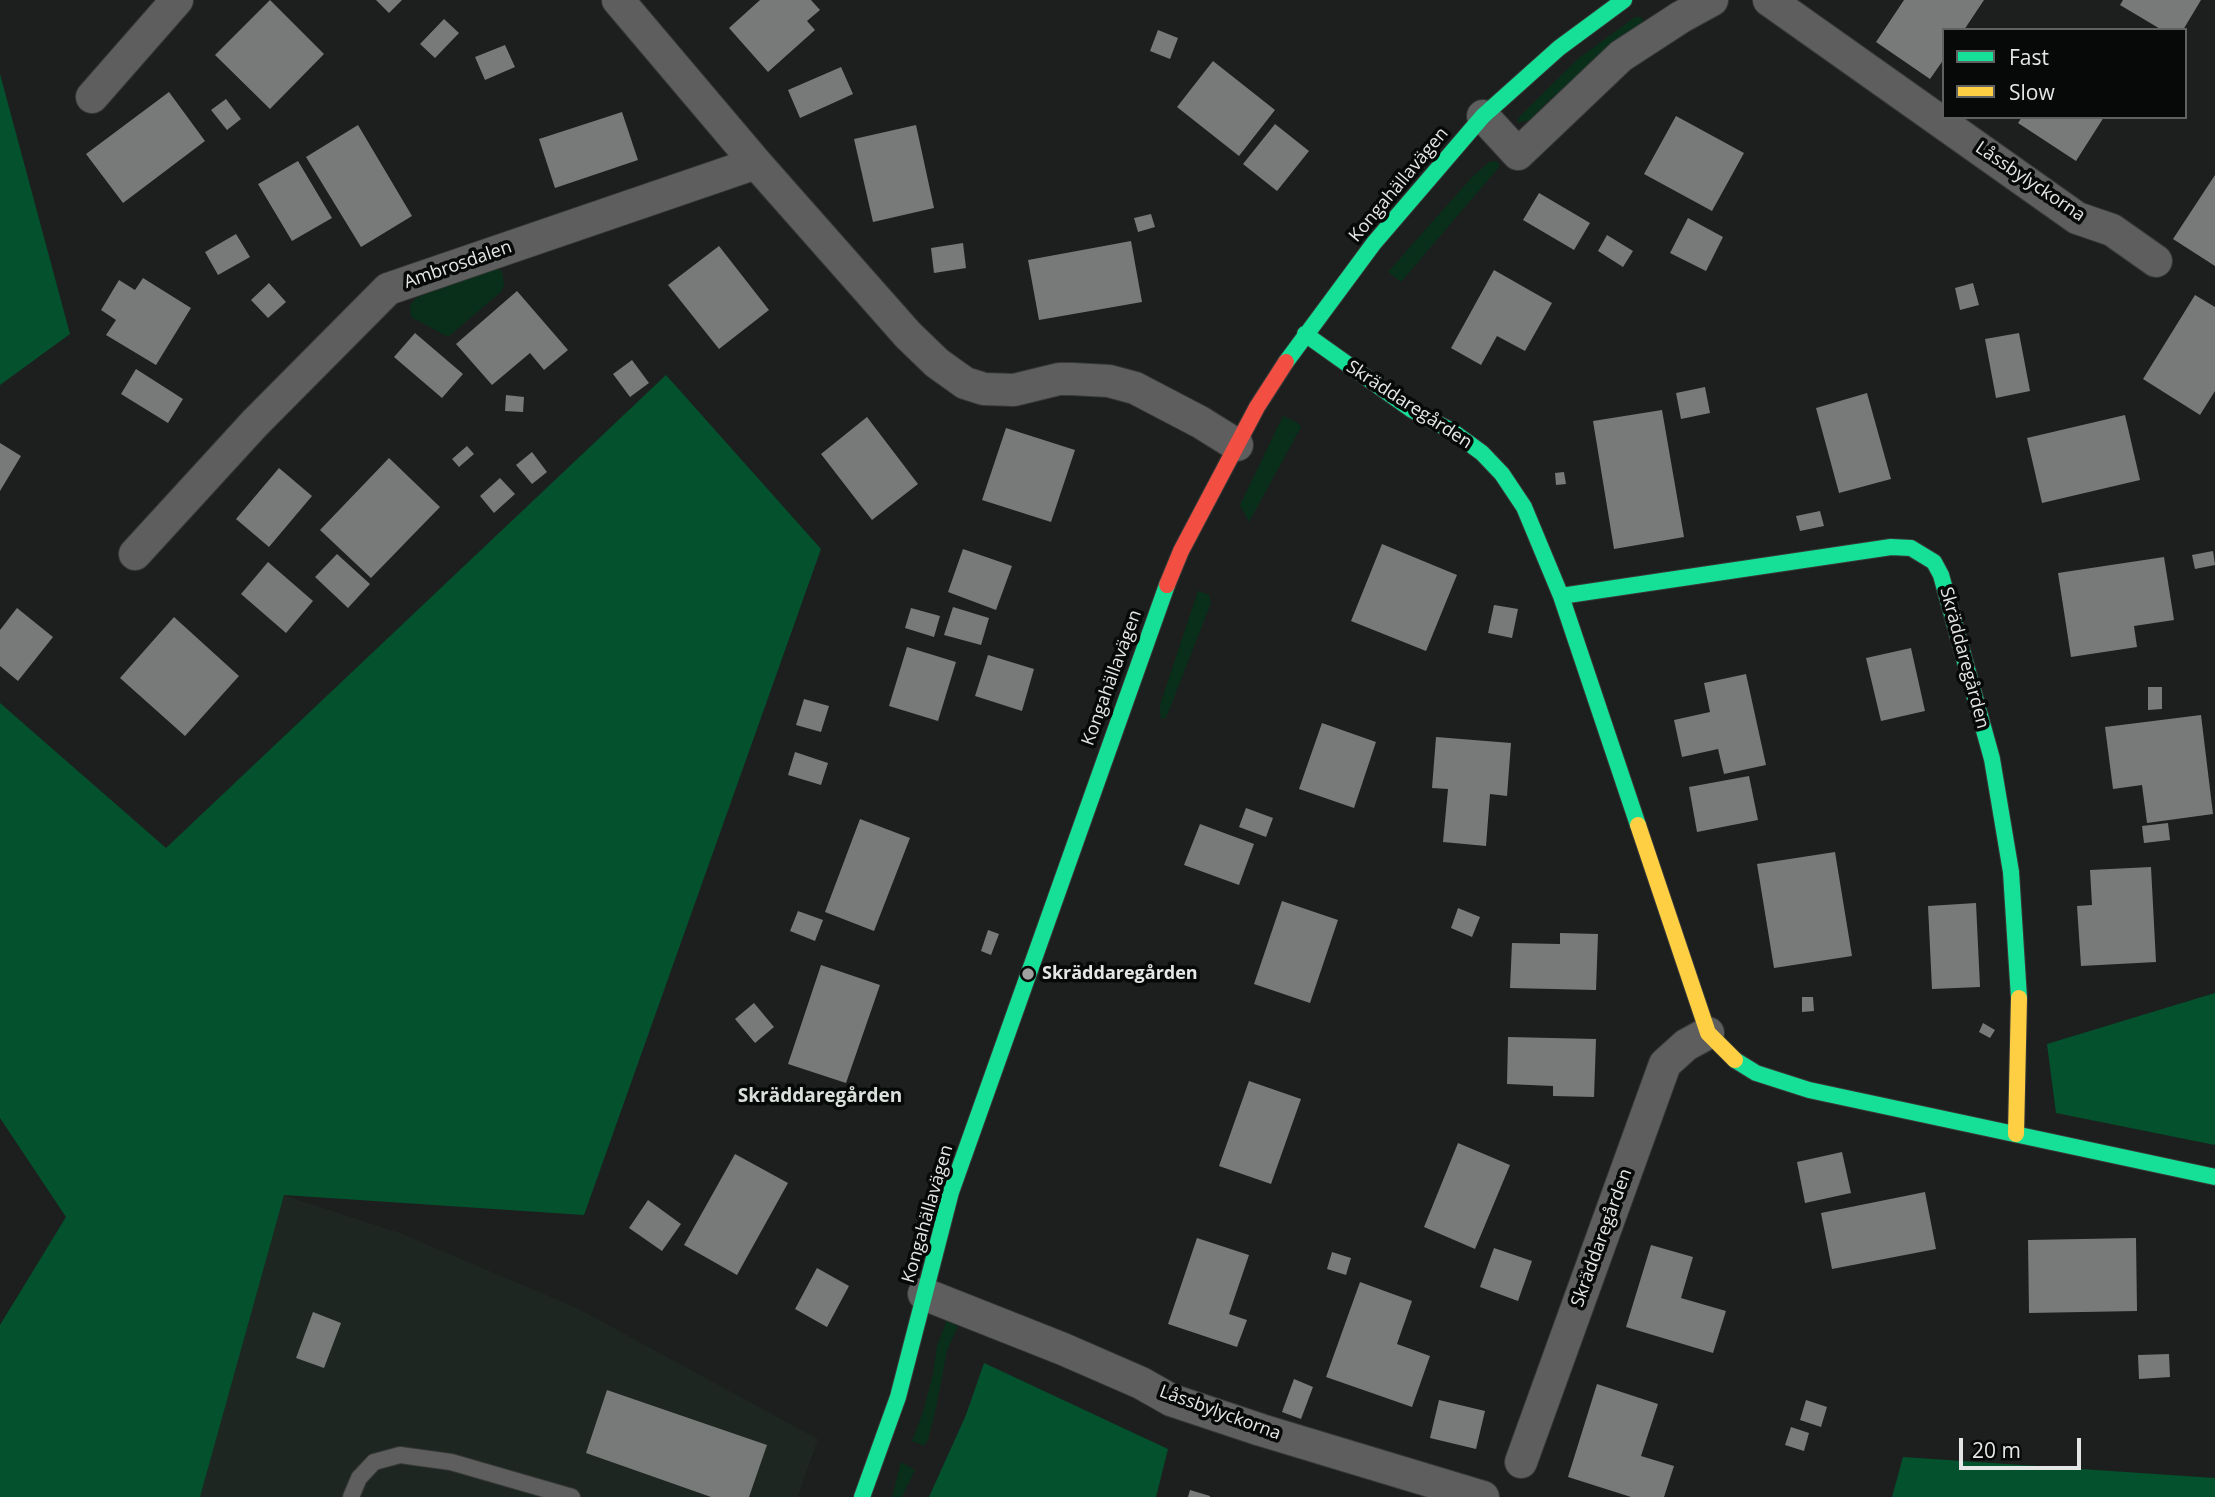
<!DOCTYPE html>
<html>
<head>
<meta charset="utf-8">
<style>
  body { margin:0 }
  #map { position:relative; width:2215px; height:1497px; overflow:hidden; background:#1d1f1e; font-family:"Open Sans",sans-serif }
  canvas { display:block }
  .legend { position:absolute; left:1942px; top:28px; width:245px; height:91px; box-sizing:border-box; background:#070908; border:2px solid #5f6260; margin:0; padding:9px 12px; list-style:none; font-size:21px; color:#e4e7e5 }
  .legend li { display:flex; align-items:center; gap:14px; height:35px }
  .legend b { width:35px; border:2px solid #5f6260 }
  .scale { position:absolute; left:1959px; top:1438px; width:122px; height:32px; box-sizing:border-box; border:4px solid #e4e7e5; border-top:0; padding-left:9px; font-size:21px; line-height:24px; white-space:nowrap; color:#e4e7e5; -webkit-text-stroke:5px #070908; paint-order:stroke }
</style>
</head>
<body>
<div id="map">
<canvas width="2215" height="1497"></canvas>
<ul class="legend">
<li><b style="height:9px;background:#16e098"></b>Fast</li>
<li><b style="height:9px;background:#ffcf43"></b>Slow</li>
</ul>
<div class="scale">20 m</div>
</div>
<script>
const context = document.querySelector('canvas').getContext('2d');
context.lineJoin = 'round';
function paint(path, color) {
  context.fillStyle = color;
  context.fill(path, 'evenodd');
}
function shape(rows) {
  const path = new Path2D();
  for (const r of rows) {
    path.moveTo(r[0], r[1]);
    for (let i = 2; i < r.length; i += 2) path.lineTo(r[i], r[i + 1]);
  }
  return path;
}
function stroke(path, color, width, dash) {
  context.strokeStyle = color;
  context.lineWidth = width;
  context.lineCap = dash ? 'butt' : 'round';
  context.setLineDash(dash || []);
  context.stroke(path);
}
function write(font, color, halo, rows, align = 'center') {
  context.font = font + ' "Open Sans",sans-serif';
  context.lineWidth = 7;
  context.setLineDash([]);
  context.textBaseline = 'middle';
  context.strokeStyle = halo;
  context.fillStyle = color;
  for (const [text, x, y, turn = 0] of rows) {
    context.save();
    context.translate(x, y);
    context.rotate((+turn || 0) * Math.PI / 180);
    context.textAlign = isNaN(turn) ? turn : align;
    if (halo) context.strokeText(text, 0, 0);
    context.fillText(text, 0, 0);
    context.restore();
  }
}
paint(shape([
  [283,1195,400,1233,577,1308,818,1439,798,1497,200,1497]
]), '#1d2620');
paint(shape([
  [1635,17,1642,17,1643,22,1640,28,1584,70,1545,104,1531,120,1517,123,1519,117,1579,58],
  [1497,161,1500,166,1401,282,1388,272,1472,177,1489,162],
  [491,266,502,271,504,285,502,291,448,337,411,317,410,305,416,298],
  [1283,416,1298,423,1301,427,1249,522,1240,505],
  [1198,591,1209,595,1211,603,1166,718,1161,719,1160,705],
  [947,1320,958,1326,947,1351,936,1408,928,1440,924,1446,912,1441,923,1412,933,1374,937,1346],
  [901,1462,915,1470,902,1497,892,1497]
]), '#092f1b');
paint(shape([
  [0,74,70,334,0,385],
  [666,375,821,549,584,1215,284,1195,200,1497,0,1497,0,1325,66,1217,0,1118,0,703,166,848],
  [2215,993,2215,1145,2056,1113,2047,1044],
  [984,1363,1168,1449,1156,1497,929,1497,966,1415],
  [1903,1457,2215,1478,2215,1497,1892,1497]
]), '#04512e');
paint(shape([
  [270,0,324,54,270,109,215,55],
  [376,0,402,0,389,13],
  [760,0,811,0,820,10,807,21,815,30,768,72,729,28],
  [1904,0,1984,0,1964,30,1944,30,1944,59,1930,79,1876,42],
  [2123,0,2201,0,2183,30,2162,30,2120,5],
  [444,19,459,33,435,58,420,44],
  [1158,30,1178,38,1170,59,1150,51],
  [505,45,515,67,485,80,475,57],
  [1213,61,1275,110,1239,156,1177,107],
  [841,67,853,94,800,118,788,90],
  [169,92,205,141,123,203,86,154],
  [226,99,241,119,227,130,211,110],
  [622,112,638,160,555,188,539,139],
  [1676,116,1744,153,1712,211,1644,174],
  [2022,117,2104,117,2076,161,2018,123],
  [1275,124,1309,151,1277,191,1243,164],
  [358,125,412,216,361,247,306,157],
  [916,125,934,208,873,222,854,139],
  [298,161,332,218,292,241,258,184],
  [2215,175,2215,266,2173,239],
  [1539,193,1590,223,1574,250,1523,220],
  [1151,214,1155,227,1138,232,1134,218],
  [1688,218,1723,237,1706,271,1670,253],
  [236,234,250,257,218,275,205,252],
  [1607,235,1633,251,1623,267,1598,251],
  [1131,241,1142,302,1039,320,1028,260],
  [963,243,966,268,934,273,931,248],
  [719,246,769,310,719,349,668,285],
  [1494,270,1552,303,1525,351,1497,336,1481,365,1451,348],
  [143,278,191,308,156,365,106,335,116,320,101,310,119,280,135,290],
  [269,283,286,302,268,318,251,300],
  [1973,283,1979,305,1960,310,1955,288],
  [517,291,568,350,544,370,530,353,492,385,456,344],
  [2195,295,2215,307,2215,391,2200,415,2143,379],
  [415,333,463,374,442,398,394,357],
  [2019,333,2030,391,1996,398,1985,339],
  [632,360,649,383,630,397,613,374],
  [136,369,183,399,168,423,121,394],
  [1705,387,1710,413,1681,419,1676,393],
  [1867,393,1891,479,1839,493,1816,408],
  [506,395,524,397,523,412,505,411],
  [1662,410,1684,537,1614,549,1593,421],
  [2125,415,2140,480,2042,503,2027,438],
  [867,417,918,484,872,520,821,454],
  [1006,428,1075,450,1051,522,982,500],
  [0,443,21,456,0,491],
  [467,446,474,454,459,467,452,459],
  [532,452,547,472,532,484,516,465],
  [389,458,440,507,371,578,320,530],
  [279,468,312,496,269,547,236,519],
  [1564,472,1566,484,1556,485,1555,473],
  [500,478,515,494,494,513,480,496],
  [1820,511,1824,526,1800,531,1796,516],
  [1382,544,1457,575,1426,651,1351,621],
  [963,549,1012,566,996,610,948,592],
  [2213,551,2215,565,2195,569,2192,555],
  [337,554,370,584,348,608,315,577],
  [2164,557,2174,620,2134,626,2137,647,2071,657,2058,573],
  [268,562,313,601,286,633,241,594],
  [1494,605,1518,609,1512,638,1488,633],
  [953,607,989,618,981,645,944,635],
  [17,608,53,637,18,681,0,666,0,630],
  [911,608,940,616,934,637,905,628],
  [174,617,239,676,185,736,120,678],
  [907,647,956,662,938,721,889,706],
  [1911,648,1925,711,1881,721,1866,658],
  [988,655,1034,669,1022,711,975,696],
  [1746,674,1766,765,1724,774,1718,749,1682,757,1674,720,1710,712,1704,683],
  [2148,687,2162,687,2162,709,2148,710],
  [804,699,829,706,821,732,796,725],
  [2201,715,2213,814,2147,823,2142,785,2113,789,2105,727],
  [1322,723,1376,742,1354,808,1299,789],
  [1436,737,1511,743,1507,796,1490,794,1486,846,1443,842,1448,789,1432,788],
  [795,752,828,763,821,785,788,775],
  [1749,776,1758,820,1697,832,1689,787],
  [1246,808,1273,818,1266,837,1239,827],
  [860,819,910,838,874,931,825,912],
  [2168,823,2170,840,2144,843,2142,826],
  [1200,824,1254,844,1239,885,1184,865],
  [1835,852,1852,956,1774,968,1757,864],
  [2151,867,2156,962,2081,966,2077,906,2092,905,2090,870],
  [1282,901,1338,920,1310,1003,1254,984],
  [1976,903,1980,987,1932,989,1928,906],
  [1458,908,1480,917,1472,937,1451,928],
  [798,911,823,920,815,941,790,931],
  [988,930,999,934,991,955,981,951],
  [1560,933,1598,934,1596,990,1510,988,1512,943,1560,944],
  [821,965,880,985,846,1083,788,1064],
  [1802,997,1813,997,1814,1011,1802,1012],
  [754,1003,774,1027,755,1043,735,1019],
  [1983,1023,1995,1030,1990,1038,1979,1032],
  [1508,1037,1596,1039,1594,1097,1553,1096,1553,1086,1507,1084],
  [1249,1081,1301,1099,1271,1184,1219,1166],
  [1458,1143,1510,1165,1475,1249,1424,1227],
  [1842,1152,1851,1193,1805,1203,1797,1162],
  [735,1154,788,1183,737,1275,684,1245],
  [1925,1192,1936,1249,1832,1269,1821,1213],
  [648,1200,681,1224,662,1251,629,1228],
  [1197,1238,1249,1255,1229,1314,1247,1320,1237,1347,1168,1324],
  [2136,1238,2137,1311,2029,1313,2028,1240],
  [1651,1245,1693,1257,1681,1298,1726,1311,1713,1353,1626,1327],
  [1494,1248,1532,1261,1518,1301,1480,1287],
  [1332,1252,1351,1258,1346,1275,1327,1269],
  [817,1268,849,1286,827,1327,795,1309],
  [1360,1282,1412,1301,1397,1344,1430,1356,1412,1407,1326,1377],
  [313,1312,341,1323,324,1368,296,1358],
  [2169,1354,2170,1377,2139,1379,2138,1355],
  [1294,1379,1313,1387,1301,1419,1282,1412],
  [1597,1384,1658,1404,1641,1456,1674,1466,1664,1497,1631,1497,1568,1477],
  [607,1390,767,1445,749,1497,711,1497,586,1453],
  [1439,1400,1485,1411,1476,1449,1430,1438],
  [1806,1400,1827,1407,1821,1427,1800,1420],
  [1791,1427,1809,1433,1804,1451,1785,1445],
  [1190,1490,1210,1496,1210,1497,1188,1497]
]), '#787a79');
const lane = shape([
  [351,1497,359,1478,374,1462,400,1455,451,1462,572,1497]
]);
const street = shape([
  [618,0,756,163,908,335,937,363,965,383,984,389,1014,390,1059,379,1072,379,1109,381,1135,388,1200,422,1237,445],
  [1769,0,2077,218,2112,230,2156,261],
  [92,97,177,0],
  [1483,116,1518,154,1621,56,1681,17,1712,0],
  [135,554,255,423,388,289,756,163],
  [924,1294,1063,1349,1141,1383,1171,1400,1261,1430,1483,1497],
  [1521,1462,1665,1064,1686,1045,1708,1033]
]);
const fast = shape([
  [1305,334,1412,410,1452,431,1482,453,1502,474,1524,507,1561,596,1638,825],
  [1286,362,1374,243,1483,116,1559,48,1624,0],
  [1561,596,1891,547,1911,548,1934,562,1941,575,1992,759,2011,872,2019,998],
  [1735,1060,1756,1073,1809,1090,2215,1177],
  [862,1497,898,1397,951,1192,1167,585]
]);
const slow = shape([
  [1638,825,1708,1033,1735,1060],
  [2016,1134,2019,998]
]);
const jam = shape([
  [1167,585,1181,551,1257,407,1286,362]
]);
stroke(lane, '#373938', 18);
stroke(street, '#373938', 34);
stroke(fast, '#373938', 18);
stroke(slow, '#373938', 18);
stroke(jam, '#373938', 18);
stroke(lane, '#5d5e5d', 16);
stroke(street, '#5d5e5d', 32);
stroke(fast, '#16e098', 16);
stroke(slow, '#ffcf43', 16);
stroke(jam, '#f24e42', 16);
for (const [x, y, r, color] of [
  [1028,974,7,"#9ea19f"]
]) {
  const dot = new Path2D();
  dot.arc(x, y, r, 0, 2 * Math.PI);
  context.fillStyle = color;
  context.fill(dot);
  stroke(dot, '#070908', 2.5);
}
write('18px', '#e4e7e5', '#070908', [
  ["Låssbylyckorna",2030,182,34],
  ["Kongahällavägen",1399,185,-50],
  ["Ambrosdalen",458,265,-19],
  ["Skräddaregården",1409,405,33],
  ["Skräddaregården",1964,658,75],
  ["Kongahällavägen",1112,678,-70],
  ["Kongahällavägen",928,1214,-74],
  ["Skräddaregården",1602,1238,-70],
  ["Låssbylyckorna",1220,1413,20]
]);
write('bold 18px', '#e4e7e5', '#070908', [
  ["Skräddaregården",1042,974]
], 'left');
write('bold 19px', '#dadfdb', '#070908', [
  ["Skräddaregården",820,1097]
]);
</script>
</body>
</html>
